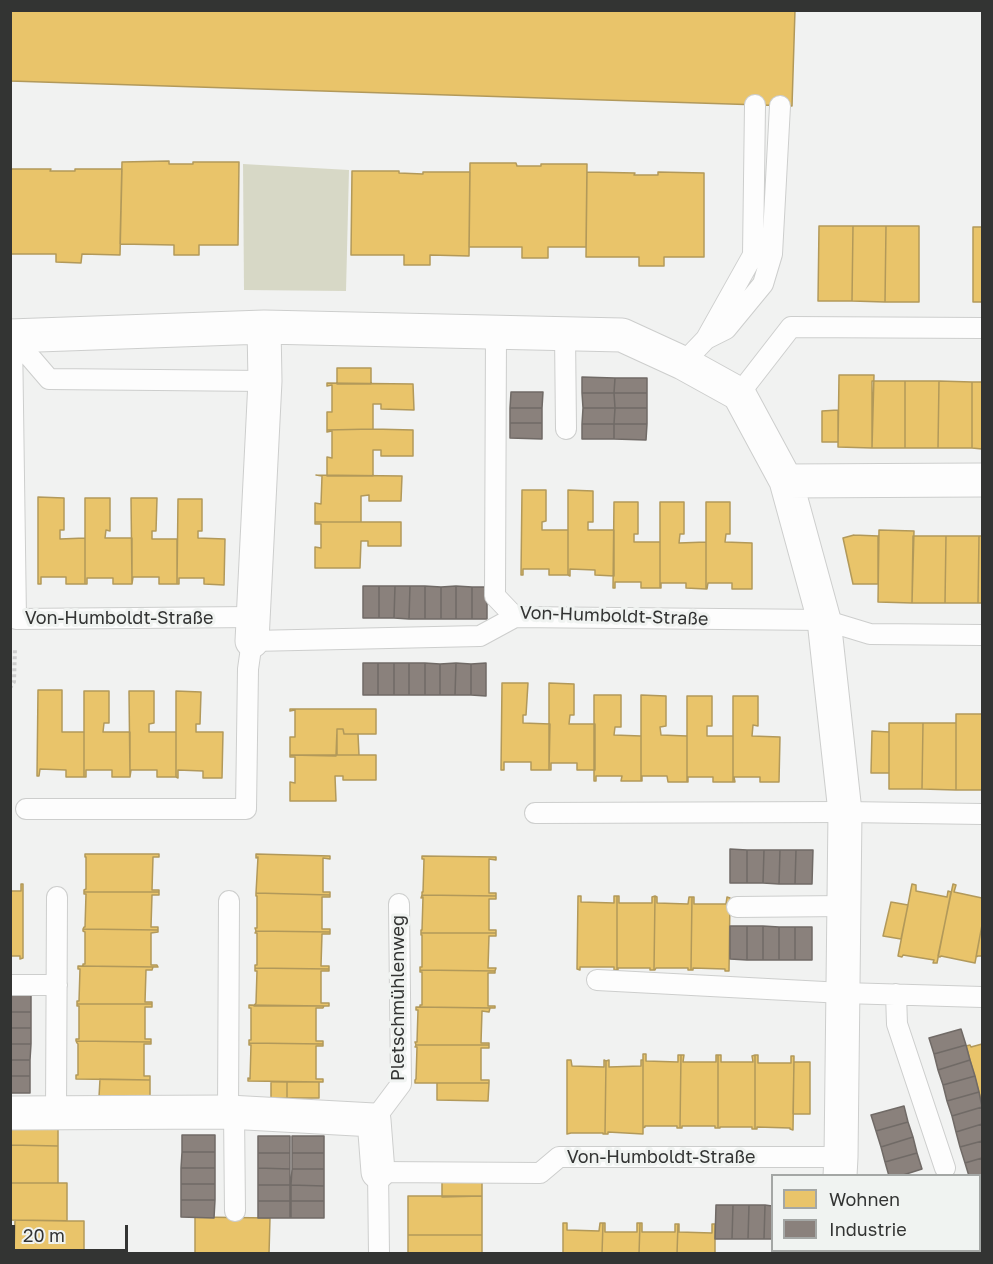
<!DOCTYPE html>
<html>
<head>
<meta charset="utf-8">
<style>
  body { margin:0 }
  #map { position:relative; width:993px; height:1264px; overflow:hidden; background:#f1f2f1; font-family:"Golos Text",sans-serif }
  canvas { display:block }
  .frame { position:absolute; inset:0; border:12px solid #333433; pointer-events:none }
  .legend { position:absolute; left:771px; top:1174px; width:210px; height:78px; box-sizing:border-box; background:#f0f3f1; border:2px solid #a4a7a5; margin:0; padding:8px 10px; list-style:none; font-size:18px; color:#333433 }
  .legend li { display:flex; align-items:center; gap:12px; height:30px }
  .legend b { width:30px; border:2px solid #a4a7a5 }
  .scale { position:absolute; left:12px; top:1225px; width:116px; height:27px; box-sizing:border-box; border:3px solid #333433; border-top:0; padding-left:8px; font-size:18px; line-height:21px; white-space:nowrap; color:#333433; -webkit-text-stroke:4px #f0f3f1; paint-order:stroke }
</style>
</head>
<body>
<div id="map">
<canvas width="993" height="1264"></canvas>
<div class="frame"></div>
<ul class="legend">
<li><b style="height:16px;background:#e9c46a"></b>Wohnen</li>
<li><b style="height:16px;background:#8a817c"></b>Industrie</li>
</ul>
<div class="scale">20 m</div>
</div>
<script>
const context = document.querySelector('canvas').getContext('2d');
context.lineJoin = 'round';
function paint(path, color) {
  context.fillStyle = color;
  context.fill(path, 'evenodd');
}
function shape(rows) {
  const path = new Path2D();
  for (const r of rows) {
    path.moveTo(r[0], r[1]);
    for (let i = 2; i < r.length; i += 2) path.lineTo(r[i], r[i + 1]);
  }
  return path;
}
function stroke(path, color, width, dash) {
  context.strokeStyle = color;
  context.lineWidth = width;
  context.lineCap = dash ? 'butt' : 'round';
  context.setLineDash(dash || []);
  context.stroke(path);
}
function write(font, color, halo, rows, align = 'center') {
  context.font = font + ' "Golos Text",sans-serif';
  context.lineWidth = 6;
  context.setLineDash([]);
  context.textBaseline = 'middle';
  context.strokeStyle = halo;
  context.fillStyle = color;
  for (const [text, x, y, turn = 0] of rows) {
    context.save();
    context.translate(x, y);
    context.rotate((+turn || 0) * Math.PI / 180);
    context.textAlign = isNaN(turn) ? turn : align;
    if (halo) context.strokeText(text, 0, 0);
    context.fillText(text, 0, 0);
    context.restore();
  }
}
paint(shape([
  [243,164,349,170,346,291,244,290]
]), '#d7d8c6');
const homes = shape([
  [10,10,795,10,792,106,10,81,10,10],
  [169,161,169,164,193,164,193,162,239,162,238,245,199,245,199,255,174,255,174,245,120,244,122,162,169,161],
  [470,163,516,163,517,166,541,166,541,164,587,164,586,247,548,247,548,258,522,258,522,247,469,247,470,163],
  [10,169,51,169,50,171,75,171,75,169,122,169,120,255,82,254,81,263,56,262,56,254,10,254,10,169],
  [352,171,399,171,399,173,423,174,423,172,470,172,469,256,430,255,430,265,404,265,404,255,351,255,352,171],
  [587,172,635,173,634,175,658,175,658,172,704,173,704,257,664,257,664,266,639,266,639,257,586,257,587,172],
  [819,226,853,226,852,301,818,301,819,226],
  [853,226,886,226,885,302,852,301,853,226],
  [886,226,919,226,919,302,885,302,886,226],
  [973,227,982,227,982,302,973,302,973,227],
  [337,368,371,368,371,384,337,384,337,368],
  [839,375,874,375,872,448,838,447,839,375],
  [872,381,905,381,905,448,872,448,872,381],
  [905,381,939,381,938,448,905,448,905,381],
  [939,381,972,382,972,448,938,448,939,381],
  [972,382,982,382,982,449,972,448,972,382],
  [327,383,413,384,414,410,381,409,381,404,373,404,373,429,327,430,327,412,332,412,332,385,327,386,327,383],
  [838,410,838,442,822,442,822,411,838,410],
  [373,429,413,430,413,456,381,456,381,450,373,450,373,476,327,476,327,457,332,458,332,431,327,432,327,430,373,429],
  [316,475,402,476,401,501,369,501,369,495,361,496,361,522,315,522,315,503,321,504,322,476,316,475],
  [522,490,546,490,546,521,542,522,542,530,568,530,568,575,549,575,549,569,523,569,523,575,521,575,522,490],
  [568,490,593,491,593,522,588,522,588,530,614,530,614,576,595,575,595,570,570,569,570,576,568,575,568,490],
  [38,497,64,498,64,530,60,530,60,539,85,538,85,584,66,584,66,577,41,577,41,584,38,584,38,497],
  [85,498,110,498,110,531,106,530,105,538,132,538,132,584,113,584,113,578,87,578,87,584,85,584,85,498],
  [131,498,157,498,156,531,152,531,152,539,177,539,177,584,159,584,159,577,133,577,132,584,131,498],
  [178,499,202,499,202,531,198,531,198,538,225,539,224,585,204,584,204,578,179,578,179,584,177,584,178,499],
  [614,502,638,502,638,534,634,534,634,542,660,542,660,588,641,588,641,582,615,582,615,588,613,588,614,502],
  [660,502,684,502,684,534,680,534,679,543,706,542,706,589,686,588,686,583,661,583,661,588,660,588,660,502],
  [706,502,730,502,730,534,726,534,725,542,752,543,752,589,732,589,732,583,708,583,707,589,706,589,706,502],
  [315,522,401,522,401,546,368,546,368,541,361,541,360,568,315,568,315,547,321,548,321,524,315,524,315,522],
  [879,530,914,531,912,603,878,602,879,530],
  [854,535,878,536,878,584,853,584,843,538,854,535],
  [913,536,946,536,945,603,912,603,913,536],
  [946,536,979,536,978,603,945,603,946,536],
  [979,536,982,536,982,603,978,603,979,536],
  [502,683,528,683,526,715,523,715,523,723,550,724,549,770,531,770,531,762,504,762,504,770,501,770,502,683],
  [549,683,574,684,574,715,570,715,569,724,595,724,595,770,577,770,577,763,551,763,551,770,549,770,549,683],
  [38,690,62,690,62,732,84,732,84,777,66,777,66,770,40,769,39,776,37,776,38,690],
  [84,691,109,691,109,723,104,723,103,732,130,732,130,777,112,777,112,770,86,770,86,777,84,777,84,691],
  [129,691,154,691,154,723,149,724,149,732,176,732,176,777,157,777,157,770,131,770,130,777,129,691],
  [176,691,201,692,200,724,196,724,196,732,223,732,222,778,203,778,203,771,178,770,178,778,176,777,176,691],
  [594,695,621,695,621,727,615,727,614,735,641,736,641,781,621,781,622,776,596,776,596,781,594,781,594,695],
  [641,695,666,696,666,726,660,727,661,735,687,736,687,782,668,782,667,776,642,776,642,781,641,781,641,695],
  [687,696,712,696,712,726,707,726,707,736,733,736,733,782,713,782,713,777,688,777,688,782,687,782,687,696],
  [733,696,758,696,758,726,753,725,752,736,780,737,779,782,760,782,760,777,734,777,735,782,733,782,733,696],
  [290,709,376,709,376,734,344,734,343,729,337,729,336,756,290,755,290,737,295,737,295,710,290,711,290,709],
  [956,714,982,714,982,790,956,790,956,714],
  [889,723,923,723,922,789,889,789,889,723],
  [923,723,956,723,956,790,922,789,923,723],
  [337,729,343,729,344,734,358,734,359,755,337,755,337,729],
  [872,731,889,732,889,773,871,773,872,731],
  [290,755,376,755,376,780,343,780,343,776,335,776,336,801,290,801,290,782,295,783,295,757,290,757,290,755],
  [85,854,159,854,159,857,153,857,152,890,159,890,159,892,84,892,84,890,86,889,86,857,85,857,85,854],
  [256,854,330,856,330,859,323,858,323,892,330,892,330,895,256,893,258,857,256,858,256,854],
  [422,856,496,857,496,860,489,859,489,893,496,893,496,896,422,895,422,892,423,892,424,859,422,859,422,856],
  [21,884,23,884,23,958,20,959,20,956,10,956,10,891,21,891,21,884],
  [912,884,916,885,916,891,947,897,948,891,951,892,937,963,933,963,934,960,903,955,902,957,898,956,912,884],
  [953,884,956,885,954,892,982,898,982,925,975,963,941,956,940,957,938,956,953,884],
  [84,892,159,892,159,895,152,895,151,927,158,927,158,930,83,929,84,927,85,927,86,894,84,894,84,892],
  [256,893,330,895,330,897,322,897,322,929,330,929,330,932,256,931,255,928,257,928,257,896,256,896,256,893],
  [422,895,496,896,496,899,489,899,489,930,496,930,496,933,421,933,421,930,422,930,423,897,421,898,422,895],
  [578,896,581,896,581,902,614,903,614,896,617,896,617,970,614,970,614,967,580,967,580,970,577,969,578,896],
  [617,896,619,896,619,903,652,903,652,897,655,896,654,970,650,970,650,968,618,968,618,970,617,970,617,896],
  [655,896,657,897,657,903,688,904,689,897,692,897,691,970,688,970,688,968,656,968,655,970,654,970,655,896],
  [692,897,694,897,694,904,726,904,727,897,730,898,729,971,725,971,725,969,693,968,693,970,691,970,692,897],
  [891,902,908,905,901,939,883,936,891,902],
  [982,925,982,956,978,956,976,957,982,925],
  [83,929,158,930,158,932,151,933,151,965,157,965,158,967,83,966,83,964,85,964,85,932,83,931,83,929],
  [256,931,330,932,330,934,322,934,321,966,329,966,329,969,255,968,255,965,257,965,257,933,255,933,256,931],
  [421,933,496,933,496,936,489,936,488,968,496,968,495,971,420,970,420,967,422,967,422,935,421,935,421,933],
  [78,966,153,967,152,970,146,970,145,1002,152,1002,152,1004,77,1004,77,1001,79,1001,80,969,78,969,78,966],
  [255,968,329,969,329,971,321,971,321,1003,329,1003,329,1006,254,1006,256,1003,257,971,255,971,255,968],
  [420,970,495,971,495,973,488,973,488,1006,495,1006,495,1008,420,1007,420,1005,422,1005,422,972,420,972,420,970],
  [77,1004,152,1004,152,1007,145,1007,145,1039,151,1039,151,1042,76,1041,76,1039,79,1039,79,1006,77,1006,77,1004],
  [249,1005,324,1006,323,1008,316,1008,316,1041,323,1041,323,1044,249,1043,249,1040,251,1040,251,1008,249,1008,249,1005],
  [416,1007,490,1008,489,1012,482,1011,481,1043,489,1043,489,1045,416,1045,415,1042,417,1042,418,1010,416,1010,416,1007],
  [76,1041,151,1042,151,1044,144,1044,144,1076,150,1076,150,1080,76,1079,76,1075,78,1075,78,1044,77,1043,76,1041],
  [249,1043,323,1044,323,1046,316,1046,316,1079,323,1079,323,1082,248,1081,248,1078,250,1079,251,1045,249,1045,249,1043],
  [982,1044,982,1103,966,1046,970,1045,971,1047,982,1044],
  [416,1045,489,1045,489,1048,481,1048,481,1080,489,1080,489,1083,415,1083,415,1080,416,1079,417,1047,415,1047,416,1045],
  [643,1054,646,1054,646,1061,678,1062,678,1055,681,1055,680,1128,677,1128,677,1126,645,1126,645,1127,643,1128,643,1054],
  [681,1055,684,1055,683,1062,716,1062,716,1055,718,1055,718,1128,715,1128,715,1126,682,1126,682,1128,680,1128,681,1055],
  [718,1055,721,1055,721,1062,753,1062,752,1056,755,1055,755,1129,752,1129,752,1127,720,1127,720,1128,718,1128,718,1055],
  [755,1055,758,1055,758,1063,791,1063,791,1056,794,1056,793,1130,790,1129,790,1128,757,1127,757,1129,755,1129,755,1055],
  [567,1060,571,1060,572,1066,604,1067,604,1060,606,1061,605,1134,603,1134,603,1133,571,1133,567,1134,567,1060],
  [609,1060,609,1067,641,1066,641,1060,643,1060,643,1134,608,1132,608,1134,605,1134,606,1061,609,1060],
  [794,1062,810,1062,810,1114,793,1114,794,1062],
  [100,1079,150,1080,150,1097,99,1097,100,1079],
  [271,1082,287,1082,287,1098,271,1098,271,1082],
  [287,1082,319,1082,319,1098,287,1098,287,1082],
  [437,1083,489,1083,488,1101,437,1100,437,1083],
  [10,1128,58,1129,58,1146,10,1145,10,1128],
  [10,1145,58,1146,58,1183,10,1183,10,1145],
  [442,1180,482,1180,482,1196,442,1197,442,1180],
  [10,1183,67,1183,67,1221,10,1220,10,1183],
  [408,1196,482,1196,482,1235,408,1235,408,1196],
  [195,1217,270,1218,269,1254,195,1254,195,1217],
  [15,1220,84,1221,84,1254,14,1254,15,1220],
  [563,1223,567,1223,567,1230,599,1231,600,1223,603,1223,602,1254,563,1254,563,1223],
  [603,1223,605,1223,605,1232,637,1232,637,1223,640,1223,639,1254,602,1254,603,1223],
  [640,1223,642,1223,642,1232,675,1232,675,1224,678,1224,677,1254,639,1254,640,1223],
  [678,1224,679,1224,679,1232,712,1233,712,1224,715,1224,715,1254,677,1254,678,1224],
  [408,1235,482,1235,482,1254,408,1254,408,1235],
  [980,1245,982,1245,982,1254,955,1254,955,1250,980,1250,980,1245],
  [880,1250,955,1250,955,1254,880,1254,880,1250]
]);
paint(homes, '#e9c46a');
stroke(homes, '#b2995a', 1.5);
const industry = shape([
  [582,377,615,378,614,393,582,393,582,377],
  [615,378,647,378,647,393,614,393,615,378],
  [511,392,543,392,542,408,510,408,511,392],
  [582,393,614,393,615,408,583,408,582,393],
  [614,393,647,393,647,408,615,408,614,393],
  [510,408,542,408,542,423,510,423,510,408],
  [583,408,615,408,614,424,582,424,583,408],
  [615,408,647,408,647,424,614,424,615,408],
  [510,423,542,423,542,439,510,438,510,423],
  [582,424,614,424,614,439,582,439,582,424],
  [614,424,647,424,646,440,614,439,614,424],
  [363,586,379,586,379,618,363,618,363,586],
  [379,586,395,586,394,618,379,618,379,586],
  [395,586,410,586,409,619,394,618,395,586],
  [410,586,425,586,425,619,409,619,410,586],
  [425,586,441,587,441,619,425,619,425,586],
  [456,586,472,587,472,619,456,619,456,586],
  [456,586,456,619,441,619,441,587,456,586],
  [472,587,487,587,487,619,472,619,472,587],
  [363,663,378,663,378,695,363,695,363,663],
  [378,663,394,663,394,695,378,695,378,663],
  [394,663,409,663,409,695,394,695,394,663],
  [409,663,425,663,425,695,409,695,409,663],
  [425,663,440,664,440,695,425,695,425,663],
  [456,663,455,695,440,695,440,664,456,663],
  [456,663,471,664,471,695,455,695,456,663],
  [486,663,486,696,471,695,471,664,486,663],
  [730,849,747,850,747,883,730,883,730,849],
  [747,850,764,850,763,883,747,883,747,850],
  [764,850,780,850,779,884,763,883,764,850],
  [780,850,796,850,795,884,779,884,780,850],
  [796,850,813,850,812,884,795,884,796,850],
  [730,926,747,926,747,960,730,959,730,926],
  [747,926,763,926,763,960,747,960,747,926],
  [763,926,779,927,779,960,763,960,763,926],
  [779,927,795,927,795,960,779,960,779,927],
  [795,927,812,927,812,960,795,960,795,927],
  [10,995,31,995,31,1012,10,1012,10,995],
  [10,1012,31,1012,31,1028,10,1028,10,1012],
  [10,1028,31,1028,31,1044,10,1044,10,1028],
  [961,1029,966,1045,934,1054,929,1038,961,1029],
  [10,1044,31,1044,30,1060,10,1060,10,1044],
  [966,1045,970,1060,938,1070,934,1054,966,1045],
  [10,1060,30,1060,30,1076,10,1076,10,1060],
  [970,1060,975,1076,943,1085,938,1070,970,1060],
  [10,1076,30,1076,30,1093,10,1093,10,1076],
  [975,1076,979,1092,947,1101,943,1085,975,1076],
  [979,1092,982,1107,952,1116,947,1101,979,1092],
  [904,1106,908,1122,876,1131,871,1115,904,1106],
  [982,1107,982,1124,956,1132,952,1116,982,1107],
  [908,1122,913,1137,881,1147,876,1131,908,1122],
  [982,1124,982,1141,960,1147,956,1132,982,1124],
  [182,1135,215,1135,215,1152,182,1152,182,1135],
  [258,1136,290,1136,290,1153,258,1153,258,1136],
  [292,1136,324,1136,324,1153,292,1153,292,1136],
  [913,1137,917,1153,885,1162,881,1147,913,1137],
  [982,1141,982,1158,965,1163,960,1147,982,1141],
  [182,1152,215,1152,215,1168,181,1168,182,1152],
  [258,1153,290,1153,290,1169,258,1168,258,1153],
  [292,1153,324,1153,324,1169,292,1169,292,1153],
  [917,1153,922,1169,900,1176,889,1176,885,1162,917,1153],
  [982,1158,982,1175,969,1176,965,1163,982,1158],
  [181,1168,215,1168,215,1184,181,1184,181,1168],
  [258,1168,290,1169,290,1185,258,1185,258,1168],
  [292,1169,324,1169,324,1186,291,1185,292,1169],
  [181,1184,215,1184,215,1200,181,1200,181,1184],
  [258,1185,290,1185,290,1201,258,1201,258,1185],
  [291,1185,324,1186,324,1201,291,1201,291,1185],
  [181,1200,215,1200,214,1218,181,1217,181,1200],
  [258,1201,290,1201,290,1218,258,1218,258,1201],
  [291,1201,324,1201,324,1218,291,1218,291,1201],
  [716,1205,733,1205,732,1239,715,1239,716,1205],
  [733,1205,749,1205,748,1239,732,1239,733,1205],
  [749,1205,765,1205,764,1239,748,1239,749,1205],
  [765,1205,772,1206,772,1239,764,1239,765,1205]
]);
paint(industry, '#8a817c');
stroke(industry, '#706a66', 1.5);
const service = shape([
  [496,332,495,596,515,617,824,620,870,634,982,635],
  [565,334,566,429],
  [12,336,16,619,253,617],
  [12,336,49,379,265,381],
  [706,339,726,329,763,284,772,254,780,106],
  [683,363,706,339,753,255,755,105],
  [739,394,791,327,982,328],
  [26,809,246,809,248,669,252,641,480,636,515,617],
  [535,813,845,812,982,814],
  [737,907,844,906],
  [597,980,843,993,982,997],
  [10,985,57,985],
  [896,994,897,1024,945,1168],
  [228,1112,229,901],
  [56,1113,57,897],
  [234,1113,235,1211],
  [374,1120,401,1084,399,904],
  [379,1254,378,1172,540,1173,559,1157,841,1157]
]);
const minor = shape([
  [10,336,264,327,622,335,683,363,739,394,786,481,824,620,845,812,841,1157,840,1176],
  [786,481,982,480],
  [252,641,265,381,264,327],
  [10,1113,228,1112,374,1120,378,1172],
  [833,1254,833,1250]
]);
stroke(service, '#cdcecd', 22);
stroke(minor, '#cdcecd', 35);
stroke(shape([
  [10,688,14,682,15,648]
]), '#cfcfcf', 4, [3, 3]);
stroke(service, '#fdfdfd', 20);
stroke(minor, '#fdfdfd', 33);
write('18px', '#333433', '#f0f3f1', [
  ["Von-Humboldt-Straße",614,616,2],
  ["Von-Humboldt-Straße",119,618],
  ["Pletschmühlenweg",398,998,-90],
  ["Von-Humboldt-Straße",661,1157]
]);
</script>
</body>
</html>
